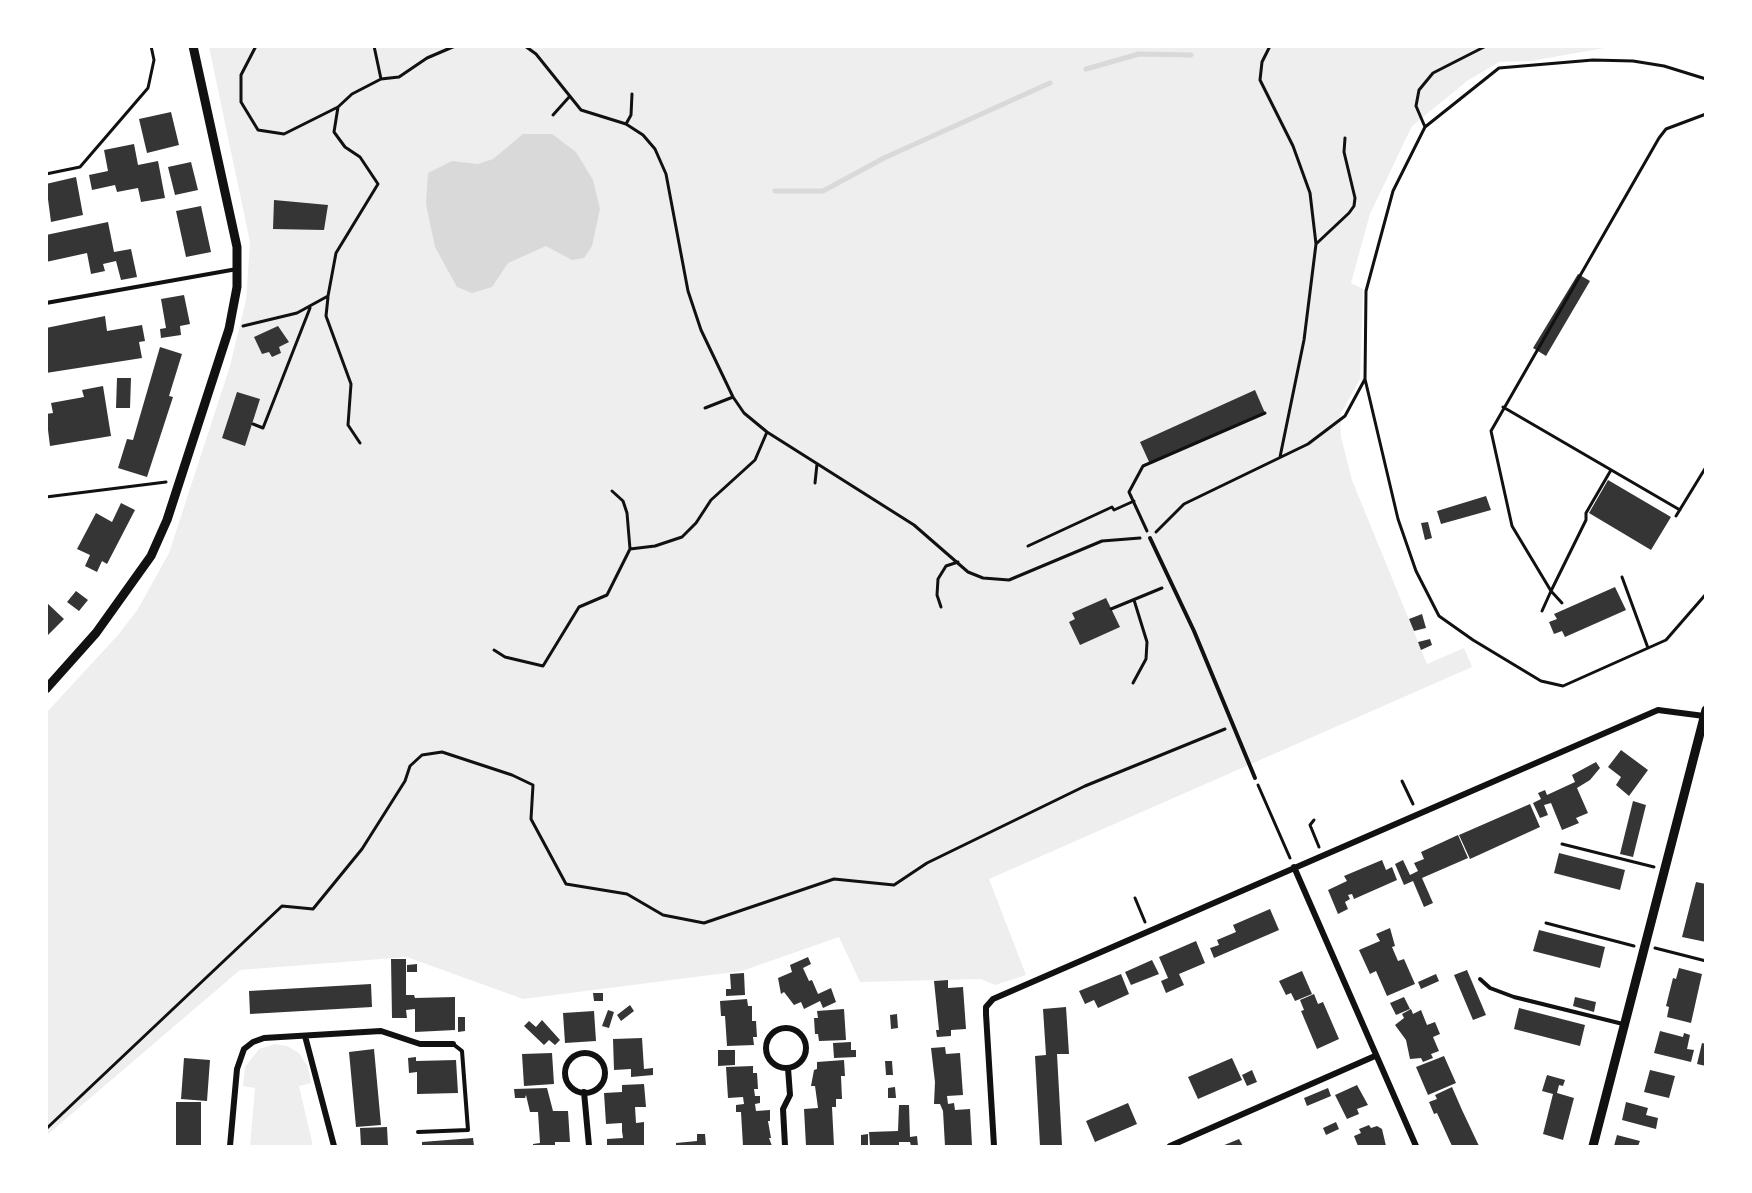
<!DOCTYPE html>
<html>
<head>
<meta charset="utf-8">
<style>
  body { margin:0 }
  #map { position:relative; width:1752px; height:1193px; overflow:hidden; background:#fff; font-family:Roboto,sans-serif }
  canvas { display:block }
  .frame { position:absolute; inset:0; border:48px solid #fff; pointer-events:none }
</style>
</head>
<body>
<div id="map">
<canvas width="1752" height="1193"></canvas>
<div class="frame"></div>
</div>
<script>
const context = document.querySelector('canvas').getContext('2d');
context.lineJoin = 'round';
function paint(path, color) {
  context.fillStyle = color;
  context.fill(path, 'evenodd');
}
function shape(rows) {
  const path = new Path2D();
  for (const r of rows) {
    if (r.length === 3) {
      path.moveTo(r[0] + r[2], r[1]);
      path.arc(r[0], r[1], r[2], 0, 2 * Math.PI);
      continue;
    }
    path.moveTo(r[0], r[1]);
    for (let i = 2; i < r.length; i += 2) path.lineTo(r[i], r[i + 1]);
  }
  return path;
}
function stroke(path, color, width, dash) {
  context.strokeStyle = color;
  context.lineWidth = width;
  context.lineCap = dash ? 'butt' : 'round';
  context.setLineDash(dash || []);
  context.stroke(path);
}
paint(shape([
  [209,47,1610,47,1531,61,1499,62,1467,81,1412,126,1370,214,1351,283,1363,289,1360,379,1340,415,1341,437,1352,480,1427,664,1464,648,1472,667,989,879,1026,975,995,985,981,979,860,982,839,937,742,971,523,999,407,957,240,970,47,1135,47,712,118,635,138,609,169,553,230,366,246,300,250,242],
  [275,1044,287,1046,299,1053,308,1067,311,1083,299,1086,313,1146,250,1146,255,1088,243,1086,245,1067,259,1049]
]), '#eee');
paint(shape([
  [523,134,552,134,576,152,593,180,600,209,592,246,584,258,572,260,546,246,508,263,492,287,472,293,457,287,435,247,426,204,428,173,452,161,478,164,493,159]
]), '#d9d9d9');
stroke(shape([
  [1086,69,1139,54,1191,55],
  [775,191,823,191,884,158,1050,83]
]), '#d9d9d9', 5);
paint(shape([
  [171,112,179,145,147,153,139,119],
  [134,144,138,165,158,161,165,198,141,202,138,188,117,192,115,185,92,190,89,175,108,171,104,150],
  [191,162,198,190,175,195,168,167],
  [76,177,83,215,51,222,46,184],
  [274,200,328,205,324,230,273,229],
  [201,206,211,252,186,257,176,211],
  [108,222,114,252,131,249,137,277,121,280,116,261,103,264,105,271,91,274,87,253,46,262,46,235],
  [1578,274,1590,281,1546,356,1533,348],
  [184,295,190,324,180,326,181,335,161,338,160,329,166,328,161,299],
  [105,316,107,331,142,325,145,341,139,342,142,358,46,373,46,328],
  [278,326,289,342,279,347,281,353,272,357,269,352,262,354,254,337],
  [160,347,182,354,169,396,173,397,147,477,118,468,127,439,133,440],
  [117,378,131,378,130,408,116,408],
  [103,386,111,436,50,446,46,414,53,413,51,403,84,397,82,390],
  [1255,390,1265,413,1150,464,1140,442],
  [237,392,260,399,245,446,222,438],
  [1608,480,1671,517,1651,550,1589,513],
  [1486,496,1491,510,1441,524,1437,511],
  [121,503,135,510,107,564,102,561,97,572,85,566,90,555,77,549,96,513,112,522],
  [1428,522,1432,538,1425,540,1421,523],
  [1615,587,1626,610,1565,637,1562,631,1554,634,1549,622,1557,619,1554,614],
  [76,591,88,600,79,611,67,602],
  [1106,598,1120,627,1080,645,1069,622,1075,619,1072,613],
  [46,602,64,619,46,637],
  [1422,614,1426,628,1414,631,1409,619],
  [1430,639,1432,645,1421,650,1418,642],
  [1621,750,1648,770,1629,796,1616,785,1621,777,1608,767],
  [1596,762,1600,768,1590,780,1577,788,1588,813,1576,818,1579,823,1562,830,1551,803,1544,805,1548,815,1540,818,1533,803,1541,799,1538,793,1545,790,1547,795,1575,782,1572,775],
  [1633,801,1646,805,1633,857,1620,854],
  [1530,804,1540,827,1470,859,1459,835],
  [1458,835,1468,858,1422,878,1433,903,1424,907,1413,881,1404,885,1395,864,1403,860,1410,875,1418,871,1414,863,1424,859,1421,852],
  [1559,853,1625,870,1620,890,1554,873],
  [1382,860,1386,870,1392,867,1397,880,1354,899,1352,894,1348,895,1350,899,1345,902,1348,909,1338,914,1328,890,1347,881,1344,876],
  [1696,882,1706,884,1706,942,1682,937],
  [1270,909,1279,930,1214,958,1210,948,1219,945,1217,940,1236,932,1233,925],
  [1390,928,1395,946,1392,947,1398,961,1404,959,1415,984,1387,996,1376,971,1370,974,1359,950,1380,941,1376,934],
  [1539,930,1605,947,1600,968,1533,951],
  [1196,941,1205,963,1179,974,1184,985,1166,993,1161,981,1168,978,1159,957],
  [808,957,811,964,803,968,809,981,812,980,818,994,831,988,836,1002,823,1008,820,1001,804,1009,801,1002,794,1005,784,992,781,994,778,978,792,972,790,965],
  [391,959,406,959,406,995,414,995,415,998,455,997,455,1030,415,1032,415,1009,406,1010,407,1018,392,1018],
  [1152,960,1159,974,1131,985,1125,972],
  [417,964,417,972,407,972,407,965],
  [1679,968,1702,974,1691,1023,1667,1017,1669,1007,1666,1006,1673,978,1676,979],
  [1467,970,1486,1015,1473,1020,1454,975],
  [1302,971,1312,994,1295,1001,1291,993,1286,995,1279,981],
  [744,973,745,995,726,996,726,989,731,989,730,974],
  [1121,974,1129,994,1098,1008,1094,1000,1085,1004,1079,991],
  [1436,974,1439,981,1421,989,1418,982],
  [948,980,948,988,963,987,966,1029,951,1030,951,1036,937,1037,936,1030,939,1030,934,981],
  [371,984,372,1007,250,1014,249,991],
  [593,993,603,993,603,1001,594,1001],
  [1314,994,1318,1004,1323,1002,1339,1039,1317,1049,1301,1011,1304,1010,1300,1000],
  [1404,997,1410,1009,1396,1015,1390,1003],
  [1575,997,1596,1002,1594,1012,1573,1006],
  [747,999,748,1006,752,1006,752,1021,756,1021,757,1037,753,1037,754,1045,727,1046,725,1016,721,1016,720,1001],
  [630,1005,634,1011,621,1021,617,1015],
  [1066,1007,1069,1054,1057,1054,1062,1145,1040,1146,1035,1056,1046,1055,1043,1009],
  [1519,1008,1585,1025,1580,1046,1514,1029],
  [844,1009,846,1040,819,1041,818,1034,815,1034,814,1018,818,1018,817,1011],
  [1411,1009,1413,1014,1421,1010,1427,1025,1435,1022,1440,1034,1433,1037,1439,1051,1431,1054,1433,1058,1423,1062,1421,1058,1410,1059,1406,1040,1395,1025,1404,1018,1402,1014],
  [608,1010,614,1012,609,1028,602,1026],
  [594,1011,596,1041,565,1043,563,1013],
  [897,1014,898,1028,891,1029,890,1015],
  [458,1017,465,1017,465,1031,458,1032],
  [542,1020,560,1040,555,1045,549,1040,544,1045,524,1026,529,1021,536,1027],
  [1660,1031,1683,1037,1684,1033,1690,1035,1687,1049,1694,1050,1691,1062,1654,1053],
  [642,1038,644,1069,653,1068,653,1075,631,1077,631,1069,614,1070,613,1039],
  [851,1042,851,1050,856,1050,856,1057,834,1058,833,1043],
  [1702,1043,1706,1044,1706,1066,1697,1064],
  [945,1047,946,1054,960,1053,963,1095,947,1096,948,1104,954,1103,955,1110,970,1109,972,1146,945,1146,943,1111,940,1104,934,1104,935,1082,931,1048],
  [374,1049,381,1125,356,1127,349,1052],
  [718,1050,735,1050,735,1065,718,1066],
  [552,1053,554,1084,524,1086,522,1054],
  [1444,1056,1456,1083,1428,1095,1416,1067],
  [416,1057,416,1061,456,1060,458,1093,417,1094,417,1072,409,1073,408,1058],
  [184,1058,210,1060,207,1101,181,1099],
  [1232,1058,1242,1080,1198,1099,1188,1077],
  [844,1060,845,1076,841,1076,842,1099,836,1099,836,1107,832,1107,834,1146,806,1146,804,1109,818,1108,815,1086,811,1086,814,1070,817,1069,817,1062],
  [885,1061,892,1061,893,1075,886,1075],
  [753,1066,753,1073,757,1073,758,1089,754,1089,755,1096,760,1096,760,1103,755,1104,756,1111,770,1110,770,1121,768,1121,771,1138,769,1138,772,1146,743,1146,741,1112,736,1112,736,1105,744,1104,743,1097,728,1098,726,1067],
  [1252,1070,1257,1082,1247,1086,1242,1075],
  [1650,1070,1675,1076,1669,1098,1644,1092],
  [1547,1075,1565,1080,1563,1086,1559,1085,1557,1093,1574,1098,1563,1140,1543,1134,1553,1094,1542,1091],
  [644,1084,646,1107,635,1107,636,1123,644,1122,644,1146,607,1146,607,1139,623,1138,622,1131,622,1123,606,1124,604,1093,622,1092,622,1085],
  [1357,1085,1368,1105,1357,1109,1359,1114,1347,1119,1335,1095],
  [895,1087,896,1098,888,1098,888,1088],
  [1452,1087,1462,1110,1479,1146,1452,1146,1437,1113,1434,1114,1429,1102,1437,1099,1435,1095],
  [547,1088,553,1111,568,1111,570,1142,555,1142,555,1146,533,1146,533,1144,540,1143,538,1112,530,1112,526,1095,525,1098,515,1098,514,1089],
  [1328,1088,1331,1096,1307,1106,1304,1098],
  [176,1102,201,1102,201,1146,176,1146],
  [1626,1102,1648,1108,1646,1115,1658,1118,1656,1129,1622,1120],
  [1128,1103,1137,1124,1095,1142,1086,1121],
  [899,1105,909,1105,910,1137,917,1136,918,1146,911,1146,910,1142,899,1142,899,1146,870,1146,869,1132,898,1131],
  [1336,1122,1339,1129,1326,1135,1323,1128],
  [1369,1125,1371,1128,1377,1126,1382,1129,1386,1146,1358,1146,1354,1136,1361,1133,1359,1129],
  [387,1127,388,1146,361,1146,360,1128],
  [697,1134,705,1134,706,1146,676,1146,676,1143,697,1141],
  [868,1134,868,1146,861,1146,861,1135],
  [1617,1135,1640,1141,1638,1146,1614,1146],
  [473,1138,474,1146,422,1146,422,1142],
  [1239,1139,1243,1146,1222,1146]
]), '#353535');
stroke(shape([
  [256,46,241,75,241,102,258,130,284,134,338,107,352,94,381,79,399,77,427,58,455,46],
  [374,46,381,79],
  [525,46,536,54,581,110,626,124,643,135,655,149,666,174,688,291,701,330,733,397,744,413,767,432,914,525,968,572,983,578,1009,580,1102,541,1140,538],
  [1270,46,1262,62,1260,80,1293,146,1310,193,1316,244,1304,340,1280,457],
  [1486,46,1433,73,1419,90,1416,106,1425,127,1393,191,1366,291,1365,379,1398,519,1416,571,1439,616,1473,640,1541,681,1563,686,1666,640,1706,594],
  [553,115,570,96],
  [626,124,631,115,632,94],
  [1425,127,1499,68,1593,60,1633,61,1664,66,1706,79],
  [46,174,80,167,148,88,154,60,151,46],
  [1316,244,1349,213,1354,206,1355,198,1344,152,1345,138],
  [328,297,326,316,351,384,348,425,360,443],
  [243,326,297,313,328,296,336,253,378,184,360,157,345,147,334,132,338,107],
  [1503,407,1680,510],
  [705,408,733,397],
  [253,424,263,428,310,308],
  [815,483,817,464],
  [612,491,623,501,627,513,630,549],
  [46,497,166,482],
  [1676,516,1706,467],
  [1147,531,1129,492,1143,466,1265,413],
  [1156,532,1184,504,1308,444,1345,416,1365,379],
  [1028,546,1112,507,1114,510,1134,501],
  [1622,577,1648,648],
  [1562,603,1551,591,1586,520,1586,513,1611,470],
  [941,607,937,595,938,579,946,566,958,562],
  [1111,609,1162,588],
  [1542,611,1551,591,1512,526,1491,431,1659,138,1666,129,1706,114],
  [494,650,505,657,543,666,579,607,607,595,630,549,655,546,682,537,696,523,711,500,755,460,767,432],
  [1133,683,1146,659,1147,642,1134,600],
  [1402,781,1413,804],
  [1258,785,1290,858],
  [1314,820,1310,825,1319,847],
  [1562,844,1654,867],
  [1135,898,1145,922],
  [1546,923,1634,946],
  [1655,948,1706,961],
  [46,1129,282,906,313,909,362,849,405,781,410,766,422,755,442,752,512,775,533,785,531,819,566,884,627,894,663,915,704,923,834,879,894,885,927,863,1085,786,1225,729]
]), '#111', 3);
stroke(shape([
  [46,303,237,269],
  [1150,538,1194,631,1255,778],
  [1480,979,1490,988,1514,997,1623,1024],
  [418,1132,468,1130,462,1051,453,1044]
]), '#111', 4);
stroke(shape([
  [1294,867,1416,1146],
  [786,1048,20],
  [305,1036,334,1146],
  [585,1073,20],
  [584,1092,589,1146],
  [230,1146,237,1069,244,1049,253,1042,264,1038,381,1031,420,1044,453,1044],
  [785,1146,783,1109,790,1095,788,1068],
  [994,1146,986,1014,986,1007,993,999,1658,710,1704,716],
  [1170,1146,1375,1056]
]), '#111', 6);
stroke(shape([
  [46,689,96,633,151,556,167,520,229,329,237,287,237,247,193,46],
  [1593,1146,1706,710]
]), '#111', 9);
</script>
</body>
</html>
